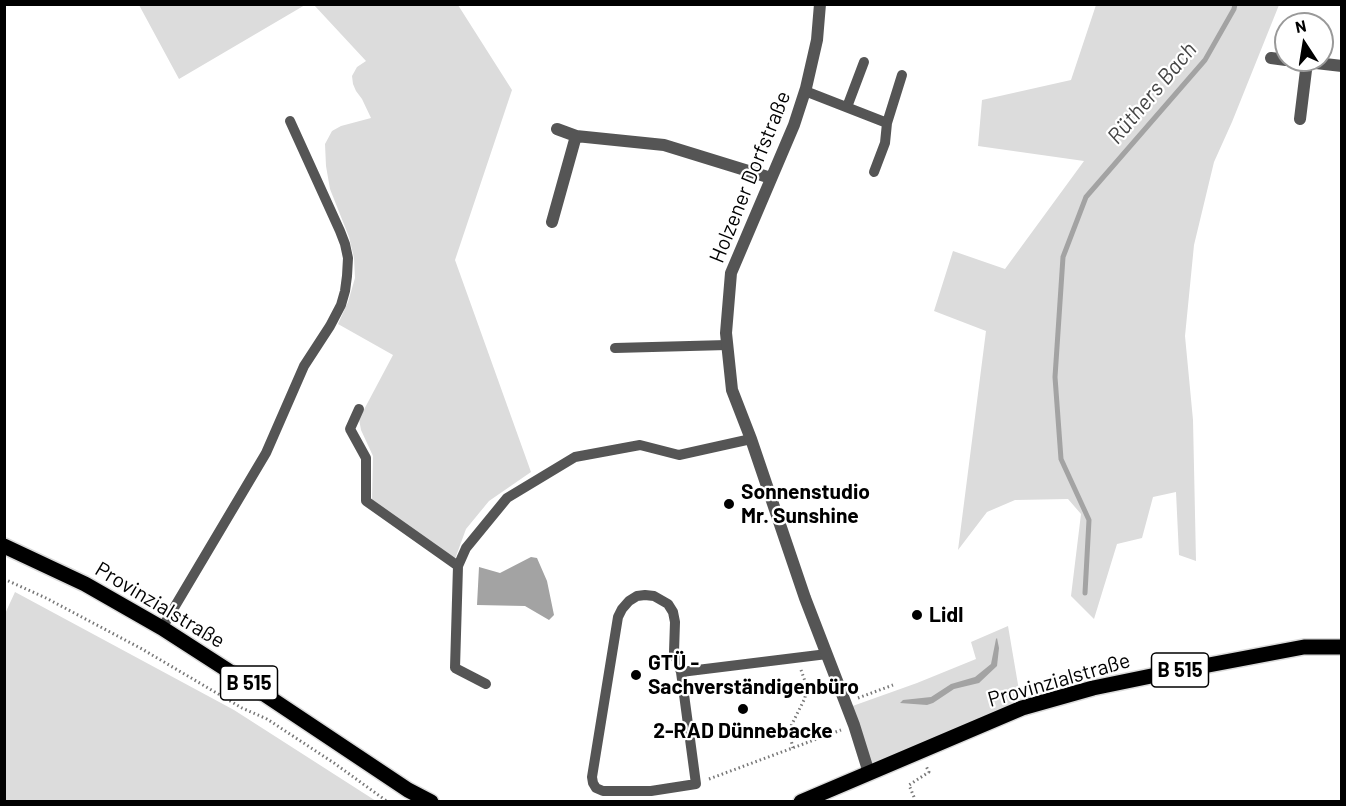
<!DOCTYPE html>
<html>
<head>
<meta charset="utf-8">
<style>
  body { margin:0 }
  #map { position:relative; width:1346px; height:806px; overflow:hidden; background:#fff; font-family:Barlow,sans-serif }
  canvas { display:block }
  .frame { position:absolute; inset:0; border:6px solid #000; pointer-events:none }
  .north { position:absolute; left:1274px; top:12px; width:60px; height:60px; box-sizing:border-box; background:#fff; border:2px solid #999; border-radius:50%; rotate:348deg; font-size:16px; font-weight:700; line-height:24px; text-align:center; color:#000 }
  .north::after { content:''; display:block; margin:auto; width:21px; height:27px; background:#000; clip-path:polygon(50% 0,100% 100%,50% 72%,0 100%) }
</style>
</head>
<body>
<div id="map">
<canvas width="1346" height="806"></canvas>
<div class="frame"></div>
<div class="north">N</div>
</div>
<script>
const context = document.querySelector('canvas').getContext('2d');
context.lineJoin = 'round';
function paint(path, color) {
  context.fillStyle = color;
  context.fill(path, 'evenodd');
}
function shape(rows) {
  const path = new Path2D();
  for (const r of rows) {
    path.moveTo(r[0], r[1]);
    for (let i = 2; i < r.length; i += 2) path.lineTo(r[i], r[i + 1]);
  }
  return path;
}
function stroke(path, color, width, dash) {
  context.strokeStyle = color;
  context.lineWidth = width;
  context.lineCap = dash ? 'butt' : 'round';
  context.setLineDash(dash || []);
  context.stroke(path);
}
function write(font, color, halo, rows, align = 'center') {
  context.font = font + ' Barlow,sans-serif';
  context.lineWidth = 4.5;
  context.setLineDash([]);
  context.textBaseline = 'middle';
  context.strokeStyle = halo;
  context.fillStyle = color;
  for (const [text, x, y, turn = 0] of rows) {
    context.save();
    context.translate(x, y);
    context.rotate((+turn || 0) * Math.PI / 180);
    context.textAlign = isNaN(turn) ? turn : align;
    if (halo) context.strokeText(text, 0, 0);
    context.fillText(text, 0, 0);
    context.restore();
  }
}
paint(shape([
  [139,5,305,5,179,79],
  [314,5,458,5,512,90,455,260,531,472,489,501,466,529,455,559,372,502,373,456,361,430,359,419,393,355,338,324,348,302,355,278,354,258,349,237,330,189,326,166,325,144,332,131,341,126,371,118,362,99,356,91,353,84,352,76,357,67,366,61],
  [1096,5,1279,5,1232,122,1214,162,1194,245,1185,336,1193,420,1196,561,1179,555,1176,492,1153,497,1142,538,1117,544,1094,619,1071,596,1081,514,1068,499,1015,500,987,512,958,550,986,331,934,311,953,251,1005,269,1084,161,978,146,982,100,1071,80],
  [15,592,234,710,376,801,5,801,4,616],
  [1008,626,1022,708,869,773,847,708,917,683,976,659,971,642]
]), '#dcdcdc');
paint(shape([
  [531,557,537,558,547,581,554,615,549,620,525,606,477,605,479,567,500,573],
  [997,638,999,648,997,666,979,683,954,689,933,703,927,705,900,703,903,700,931,697,951,684,975,677,991,664,996,639]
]), '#a3a3a3');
stroke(shape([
  [1085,593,1089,520,1061,459,1055,377,1063,257,1086,197,1205,60,1234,9,1235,4]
]), '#a3a3a3', 5);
const primary = shape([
  [4,546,85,584,162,628,252,686,408,790,431,802],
  [801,802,1022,708,1093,688,1161,674,1304,647,1342,647]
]);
stroke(primary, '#dbdbdb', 18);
stroke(shape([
  [4,579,46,598,142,649,242,708,267,719,334,763,388,802],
  [858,698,893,685],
  [793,748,791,740,791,726,805,698,806,684,801,670],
  [709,779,841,730],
  [914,797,909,785,929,772,926,766]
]), '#777', 3, [1.5, 3]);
stroke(shape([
  [805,91,887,123],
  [847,107,864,62],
  [874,172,885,143,887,123,902,75],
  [615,348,727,345],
  [359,409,350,429,366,458,366,501,458,566],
  [162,628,266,453,304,366,330,326,341,305,345,291,347,276,348,258,345,244,340,231,290,121],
  [681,672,674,652,675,622,673,612,668,604,654,596,645,595,637,596,629,601,622,609,618,617,592,777,593,783,596,788,603,791,651,791,696,784,681,672,827,654],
  [486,684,455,668,458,566,466,548,507,498,575,457,640,445,679,455,751,439]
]), '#555', 10);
stroke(shape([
  [820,4,817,40,806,88,794,125,731,273,726,333,732,390,751,439,805,598,854,725,869,773],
  [1271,58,1286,60],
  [1290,60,1342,66],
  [1300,119,1307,62],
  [557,129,576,136,664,145,771,178],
  [552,222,576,136]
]), '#555', 12);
stroke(primary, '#000', 15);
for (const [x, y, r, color] of [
  [729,504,6,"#000"],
  [917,615,6,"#000"],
  [636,675,6,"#000"],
  [743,709,6,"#000"]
]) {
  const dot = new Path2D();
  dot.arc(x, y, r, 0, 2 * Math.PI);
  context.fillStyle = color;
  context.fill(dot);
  stroke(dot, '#fff', 2);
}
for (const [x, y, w] of [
  [1180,670,57],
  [249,683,57]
]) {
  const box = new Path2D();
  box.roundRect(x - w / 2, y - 17, w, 34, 4.5);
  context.fillStyle = '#fff';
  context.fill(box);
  stroke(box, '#000', 1.5);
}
write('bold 20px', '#000', null, [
  ["B 515",1180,670],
  ["B 515",249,683]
]);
write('21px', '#000', '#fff', [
  ["Holzener Dorfstraße",750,177,-68],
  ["Provinzialstraße",160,605,31],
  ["Provinzialstraße",1059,680,-16]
]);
write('bold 21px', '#000', '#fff', [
  ["Sonnenstudio",741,492],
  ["Mr. Sunshine",741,516],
  ["Lidl",929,615],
  ["GTÜ -",648,663],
  ["Sachverständigenbüro",648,687],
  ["2-RAD Dünnebacke",743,731,"center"]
], 'left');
write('italic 22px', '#444', '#fff', [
  ["Rüthers Bach",1152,93,-50]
]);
</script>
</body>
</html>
